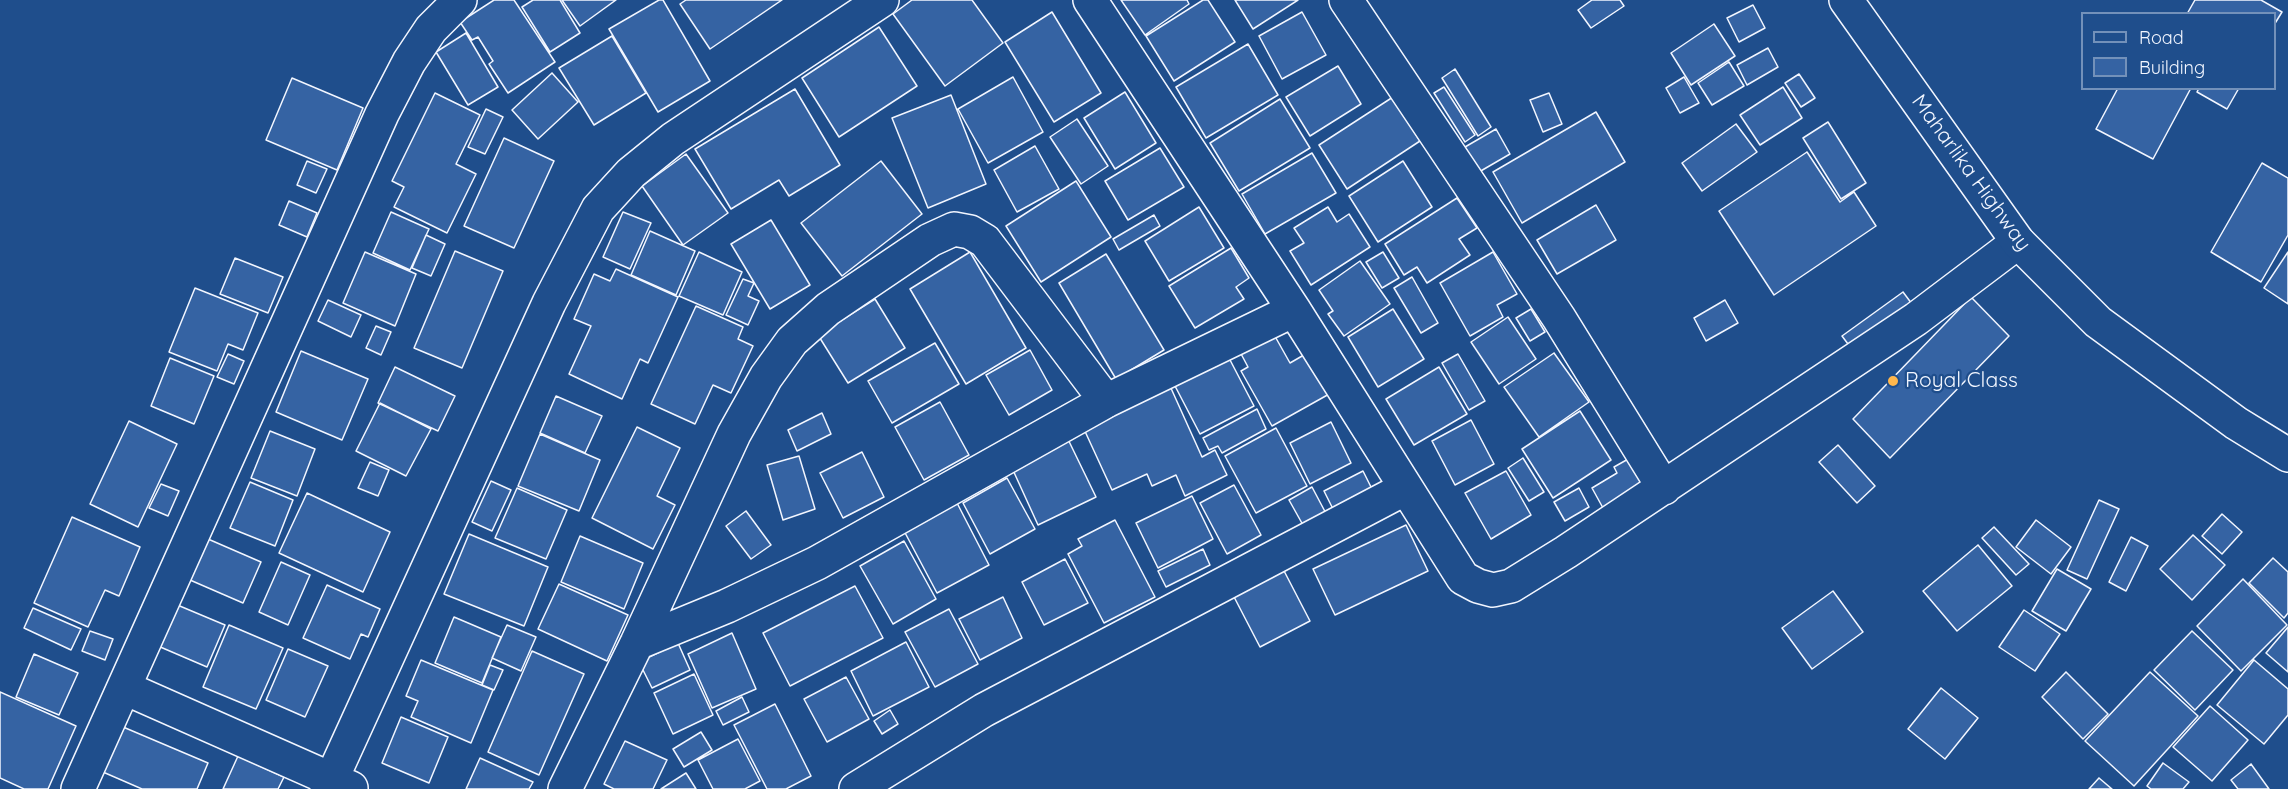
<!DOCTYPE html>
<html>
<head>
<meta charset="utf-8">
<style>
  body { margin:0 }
  #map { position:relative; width:2288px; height:789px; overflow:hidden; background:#1f4e8c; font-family:Quicksand,sans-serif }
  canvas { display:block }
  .legend { position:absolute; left:2081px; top:12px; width:195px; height:78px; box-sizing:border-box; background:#1f4e8c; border:2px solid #7391ba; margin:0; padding:8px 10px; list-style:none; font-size:18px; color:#f2f6ff }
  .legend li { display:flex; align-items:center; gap:12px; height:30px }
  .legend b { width:30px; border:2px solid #7391ba }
</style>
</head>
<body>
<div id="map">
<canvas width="2288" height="789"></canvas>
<ul class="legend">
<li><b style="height:8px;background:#1f4e8c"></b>Road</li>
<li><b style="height:16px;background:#3563a3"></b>Building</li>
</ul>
</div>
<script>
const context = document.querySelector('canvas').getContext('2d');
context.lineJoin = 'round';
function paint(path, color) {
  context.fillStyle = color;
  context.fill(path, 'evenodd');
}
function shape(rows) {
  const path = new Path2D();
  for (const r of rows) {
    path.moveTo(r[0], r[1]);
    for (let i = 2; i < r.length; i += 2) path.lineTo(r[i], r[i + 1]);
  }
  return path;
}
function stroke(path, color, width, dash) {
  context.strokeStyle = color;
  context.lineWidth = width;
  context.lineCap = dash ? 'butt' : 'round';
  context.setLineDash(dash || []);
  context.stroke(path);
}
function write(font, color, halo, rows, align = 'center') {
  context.font = font + ' Quicksand,sans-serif';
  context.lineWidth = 4.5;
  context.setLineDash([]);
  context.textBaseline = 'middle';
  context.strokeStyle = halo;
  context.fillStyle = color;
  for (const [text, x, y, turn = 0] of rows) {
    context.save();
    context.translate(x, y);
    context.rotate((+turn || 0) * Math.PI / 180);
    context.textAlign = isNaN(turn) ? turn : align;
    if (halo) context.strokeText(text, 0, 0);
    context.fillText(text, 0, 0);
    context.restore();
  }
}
const building = shape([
  [494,0,514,0,555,62,508,93,489,64,493,61,478,37,472,40,460,22,494,0],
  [533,0,560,0,580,33,550,52,522,7,533,0],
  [562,0,616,0,580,26,562,0],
  [659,0,663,0,710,81,658,112,609,29,659,0],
  [686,0,782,0,710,49,680,4,686,0],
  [912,0,972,0,1003,43,945,86,893,14,912,0],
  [1121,0,1187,0,1189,4,1145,35,1121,0],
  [1203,0,1208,0,1235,42,1174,81,1146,36,1203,0],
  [1235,0,1298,0,1253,29,1235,0],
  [1592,0,1620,0,1624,6,1591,28,1578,10,1592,0],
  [2195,0,2261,0,2282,12,2274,25,2274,14,2187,14,2195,0],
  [1753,5,1765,28,1739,42,1727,18,1753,5],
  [1052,12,1101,93,1054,122,1005,42,1052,12],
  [1302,12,1326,55,1282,79,1259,36,1302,12],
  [1714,24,1735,56,1691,85,1671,53,1714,24],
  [879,27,917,86,839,137,802,78,879,27],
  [466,33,498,87,468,105,436,52,466,33],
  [612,36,646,93,594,125,559,68,612,36],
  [1248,44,1278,95,1206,138,1176,87,1248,44],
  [1768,48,1778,67,1747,85,1737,65,1768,48],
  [1729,62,1744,86,1712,105,1698,83,1729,62],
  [1338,66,1361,104,1310,136,1286,97,1338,66],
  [1455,69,1491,127,1478,136,1442,78,1455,69],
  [552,73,578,102,538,139,512,110,552,73],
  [1799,74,1815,98,1801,107,1785,83,1799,74],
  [1013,77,1043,132,988,163,958,109,1013,77],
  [1684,77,1699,103,1680,113,1666,88,1684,77],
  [292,78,363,108,337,170,266,140,292,78],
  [1444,87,1475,135,1465,142,1434,93,1444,87],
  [1783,87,1802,118,1760,145,1740,115,1783,87],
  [2118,88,2191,88,2153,159,2096,129,2118,88],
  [2199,88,2239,88,2227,109,2197,92,2199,88],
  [795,89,840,165,789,196,779,180,731,209,695,149,795,89],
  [1125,92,1156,143,1115,169,1084,118,1125,92],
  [435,93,480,115,456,164,476,174,447,233,394,207,404,187,392,181,435,93],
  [1549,93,1562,124,1543,132,1530,100,1549,93],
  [951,95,986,184,928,208,892,118,951,95],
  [1393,97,1420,141,1347,189,1319,145,1393,97],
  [1280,99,1310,148,1239,191,1210,143,1280,99],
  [486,109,503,117,485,154,468,147,486,109],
  [1596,112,1625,162,1522,223,1493,172,1596,112],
  [1077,119,1108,166,1081,184,1050,137,1077,119],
  [1828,122,1866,183,1841,199,1803,138,1828,122],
  [1736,124,1757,152,1702,191,1682,163,1736,124],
  [1496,129,1510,154,1479,172,1465,147,1496,129],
  [504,138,554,161,514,248,464,226,504,138],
  [1035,146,1059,189,1017,212,994,170,1035,146],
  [1160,148,1184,187,1128,220,1105,181,1160,148],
  [1807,152,1840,202,1854,192,1876,226,1774,295,1719,211,1807,152],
  [1312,153,1336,193,1265,234,1242,194,1312,153],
  [686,154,728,213,683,245,642,186,686,154],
  [307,161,327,169,316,193,297,185,307,161],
  [881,161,922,214,842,276,801,223,881,161],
  [1403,161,1432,207,1378,242,1349,196,1403,161],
  [2262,163,2288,178,2288,235,2261,282,2211,252,2262,163],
  [1076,181,1111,237,1041,282,1006,226,1076,181],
  [1457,198,1477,228,1459,239,1470,255,1427,283,1417,267,1404,275,1385,244,1457,198],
  [289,201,317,213,307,237,279,225,289,201],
  [1596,205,1616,240,1557,274,1537,240,1596,205],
  [1199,207,1224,248,1169,281,1145,241,1199,207],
  [1328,207,1337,222,1349,214,1370,247,1311,285,1290,251,1304,243,1294,228,1328,207],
  [391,212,429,229,410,270,373,253,391,212],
  [623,212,651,223,630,269,603,257,623,212],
  [1154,215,1160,226,1119,250,1113,239,1154,215],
  [771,220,810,285,770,309,731,244,771,220],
  [650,231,695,251,676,295,631,275,650,231],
  [426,235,445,244,431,276,412,268,426,235],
  [1231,248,1249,278,1236,287,1244,299,1195,328,1169,286,1231,248],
  [455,251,503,271,462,368,414,348,455,251],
  [365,252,416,274,395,326,343,303,365,252],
  [699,252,742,272,723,315,679,296,699,252],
  [970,252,1026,348,966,384,910,289,970,252],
  [1383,252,1399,278,1382,288,1366,262,1383,252],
  [1493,252,1517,294,1497,305,1503,317,1470,336,1440,283,1493,252],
  [2288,252,2288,304,2264,288,2288,252],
  [1106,254,1164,350,1116,379,1059,283,1106,254],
  [235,258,283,277,268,313,220,294,235,258],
  [1360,261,1390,304,1344,336,1328,314,1333,311,1319,290,1360,261],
  [616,269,678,297,648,363,640,359,622,399,569,374,591,326,574,319,594,274,610,281,616,269],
  [1412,277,1438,323,1421,333,1394,288,1412,277],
  [743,279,754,283,748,296,759,301,748,325,726,315,743,279],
  [195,288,258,313,243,350,228,344,217,371,169,352,195,288],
  [1903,292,1915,308,1854,352,1842,336,1903,292],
  [1971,297,2009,336,1890,458,1853,419,1971,297],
  [875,299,905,348,848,383,818,335,875,299],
  [328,300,361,315,351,337,318,321,328,300],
  [1725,300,1738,323,1706,341,1694,318,1725,300],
  [696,306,743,327,738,339,753,346,731,393,713,385,695,424,651,404,696,306],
  [1393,309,1424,359,1378,387,1348,337,1393,309],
  [1531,309,1545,332,1530,341,1516,318,1531,309],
  [1508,317,1536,359,1499,384,1471,342,1508,317],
  [376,326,391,332,381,355,366,348,376,326],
  [1272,331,1290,363,1309,352,1331,393,1272,426,1241,371,1248,367,1239,350,1272,331],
  [935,343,959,384,892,423,868,381,935,343],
  [1030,350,1052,390,1009,415,986,375,1030,350],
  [301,351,368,379,342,440,276,412,301,351],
  [1554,353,1589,402,1539,437,1504,387,1554,353],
  [228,354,244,361,234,384,217,377,228,354],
  [1458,354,1485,401,1469,410,1442,363,1458,354],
  [170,358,214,376,194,424,151,406,170,358],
  [1229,358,1254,406,1200,434,1175,386,1229,358],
  [395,367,455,396,438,431,378,403,395,367],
  [1439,367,1467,414,1414,445,1386,399,1439,367],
  [1170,386,1202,457,1215,450,1227,475,1185,496,1176,475,1152,486,1147,474,1112,490,1083,427,1170,386],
  [556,396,602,416,585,453,540,433,556,396],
  [940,402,969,455,924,480,895,427,940,402],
  [380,403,431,429,406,476,356,451,380,403],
  [1257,409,1266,429,1222,453,1218,446,1209,450,1203,438,1257,409],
  [1580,411,1611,460,1553,498,1522,449,1580,411],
  [822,413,831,434,797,451,788,430,822,413],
  [1471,420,1494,464,1455,485,1432,441,1471,420],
  [129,421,177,444,138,527,90,504,129,421],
  [1331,422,1351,463,1310,484,1290,443,1331,422],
  [637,427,680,448,657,496,675,505,653,549,592,518,637,427],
  [1276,428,1307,486,1256,513,1225,456,1276,428],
  [1063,429,1096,497,1038,525,1007,457,1063,429],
  [270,431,315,449,297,496,251,478,270,431],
  [540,434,600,460,579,511,518,486,540,434],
  [1838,445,1875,486,1857,503,1819,462,1838,445],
  [862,452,884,497,843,518,820,473,862,452],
  [799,456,815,509,783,520,767,465,799,456],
  [1523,458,1544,492,1529,501,1508,468,1523,458],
  [1630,458,1644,484,1603,508,1592,488,1617,473,1614,467,1630,458],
  [370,462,389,470,378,496,358,488,370,462],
  [1363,471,1377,499,1338,519,1324,491,1363,471],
  [1506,471,1531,515,1491,539,1465,493,1506,471],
  [1007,478,1035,529,990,554,963,503,1007,478],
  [491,481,511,490,492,531,472,522,491,481],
  [250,482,293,500,275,546,230,528,250,482],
  [161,484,179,491,168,516,149,508,161,484],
  [1234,485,1261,535,1227,554,1200,503,1234,485],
  [1312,487,1330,521,1308,534,1289,500,1312,487],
  [517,488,567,510,546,559,495,538,517,488],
  [1579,488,1589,507,1565,521,1554,502,1579,488],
  [307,493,390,532,363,592,279,553,307,493],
  [1192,496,1213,539,1158,568,1136,523,1192,496],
  [2099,500,2119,509,2087,579,2067,570,2099,500],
  [956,501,989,565,937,593,903,529,956,501],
  [746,511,771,545,751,559,726,526,746,511],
  [2222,514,2242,532,2222,554,2202,536,2222,514],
  [72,517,140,547,119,596,105,590,88,627,34,603,72,517],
  [1115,520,1155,597,1104,623,1068,554,1082,546,1078,539,1115,520],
  [2036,520,2071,547,2051,574,2016,547,2036,520],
  [1406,525,1428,571,1335,615,1313,569,1406,525],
  [1994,527,2029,564,2016,575,1982,538,1994,527],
  [469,534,548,567,524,626,444,594,469,534],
  [2193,535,2225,565,2192,600,2160,569,2193,535],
  [580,536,643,563,624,609,561,582,580,536],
  [2131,537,2148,546,2126,591,2109,582,2131,537],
  [208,539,261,562,243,603,190,580,208,539],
  [904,541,936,599,893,624,860,566,904,541],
  [1978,545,2012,586,1957,631,1923,591,1978,545],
  [1203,549,1210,565,1166,587,1158,571,1203,549],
  [2273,558,2288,572,2288,613,2284,618,2249,583,2273,558],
  [1065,559,1088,603,1044,625,1022,582,1065,559],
  [281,562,310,575,288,625,259,612,281,562],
  [1282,567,1310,621,1260,647,1232,593,1282,567],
  [2057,569,2091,589,2066,631,2032,611,2057,569],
  [2243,579,2287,625,2241,671,2197,626,2243,579],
  [559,584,628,615,607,661,538,629,559,584],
  [327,585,380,609,368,637,361,634,350,659,303,638,327,585],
  [855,586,883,638,790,686,763,633,855,586],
  [1833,591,1863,632,1812,669,1782,628,1833,591],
  [1003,597,1022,638,980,660,959,619,1003,597],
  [175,604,225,625,207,667,158,646,175,604],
  [33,608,81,629,71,650,24,628,33,608],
  [949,609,978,664,935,687,905,632,949,609],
  [2024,610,2060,634,2035,671,1999,647,2024,610],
  [454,617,501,637,482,683,435,663,454,617],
  [229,625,283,648,256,709,203,687,229,625],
  [507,625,536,637,521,671,492,658,507,625],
  [2288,627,2288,672,2266,653,2288,627],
  [90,631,113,639,105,660,82,651,90,631],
  [2192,631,2233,670,2195,710,2154,670,2192,631],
  [732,633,756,689,712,708,688,654,732,633],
  [906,642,929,687,873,716,851,671,906,642],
  [678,643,690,670,652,688,639,662,678,643],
  [288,649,328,666,305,717,266,700,288,649],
  [532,651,584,674,539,775,488,752,532,651],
  [34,654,78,673,59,715,16,697,34,654],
  [421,660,493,690,471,743,411,717,418,701,406,696,421,660],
  [2254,660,2288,689,2288,715,2264,744,2217,705,2254,660],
  [490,665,503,670,494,690,482,685,490,665],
  [2066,672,2108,714,2083,739,2042,697,2066,672],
  [2150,672,2198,716,2134,786,2085,741,2150,672],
  [694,674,713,715,673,734,654,693,694,674],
  [846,677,869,719,827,742,804,699,846,677],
  [1941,688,1978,718,1945,759,1908,729,1941,688],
  [0,692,76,726,48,789,24,789,0,778,0,692],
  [742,697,749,712,723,725,716,711,742,697],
  [775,704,811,776,786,789,767,789,734,725,775,704],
  [2210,706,2248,740,2212,781,2173,747,2210,706],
  [890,710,898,724,882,734,874,721,890,710],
  [401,717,448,737,429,783,382,763,401,717],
  [116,724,208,763,197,789,142,789,96,769,116,724],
  [701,732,712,750,684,767,673,749,701,732],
  [738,739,760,781,745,789,713,789,698,760,738,739],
  [625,741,667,760,653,789,614,789,604,784,625,741],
  [238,756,284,777,278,789,223,789,238,756],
  [480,758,533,782,529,789,466,789,480,758],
  [2163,763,2189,782,2183,789,2151,789,2147,786,2163,763],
  [2251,764,2269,789,2238,789,2231,780,2251,764],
  [686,773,696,789,661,789,686,773],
  [2099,778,2112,789,2089,789,2099,778]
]);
paint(building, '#3563a3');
stroke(building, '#f2f6ff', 1.5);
const minor = shape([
  [1090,0,1294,310,1463,578,1478,586,1493,590,1511,586,1566,552,1916,319,2018,242],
  [1346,0,1559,318,1664,488],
  [637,643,727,606,817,563,1106,401,1294,310],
  [125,688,351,788],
  [78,789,382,114,409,62,431,29,460,0],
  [327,789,549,303,598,209,631,173,673,139,882,0],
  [565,789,637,643,734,434,766,377,792,341,828,309,930,240,954,229,970,232,985,241,1106,401],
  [856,789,984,710,1406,488]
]);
const primary = shape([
  [1846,0,2018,242,2098,322,2236,423,2288,455]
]);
stroke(minor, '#f2f6ff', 36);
stroke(primary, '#f2f6ff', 36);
stroke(minor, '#1f4e8c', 33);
stroke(primary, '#1f4e8c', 33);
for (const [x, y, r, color] of [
  [1893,381,6,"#ffb74d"]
]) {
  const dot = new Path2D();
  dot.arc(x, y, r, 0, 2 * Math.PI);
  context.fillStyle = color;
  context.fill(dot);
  stroke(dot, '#1f4e8c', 2);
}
write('21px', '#f2f6ff', '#1f4e8c', [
  ["Maharlika Highway",1971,173,54]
]);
write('21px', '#f2f6ff', '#1f4e8c', [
  ["Royal Class",1905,381]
], 'left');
</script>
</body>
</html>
